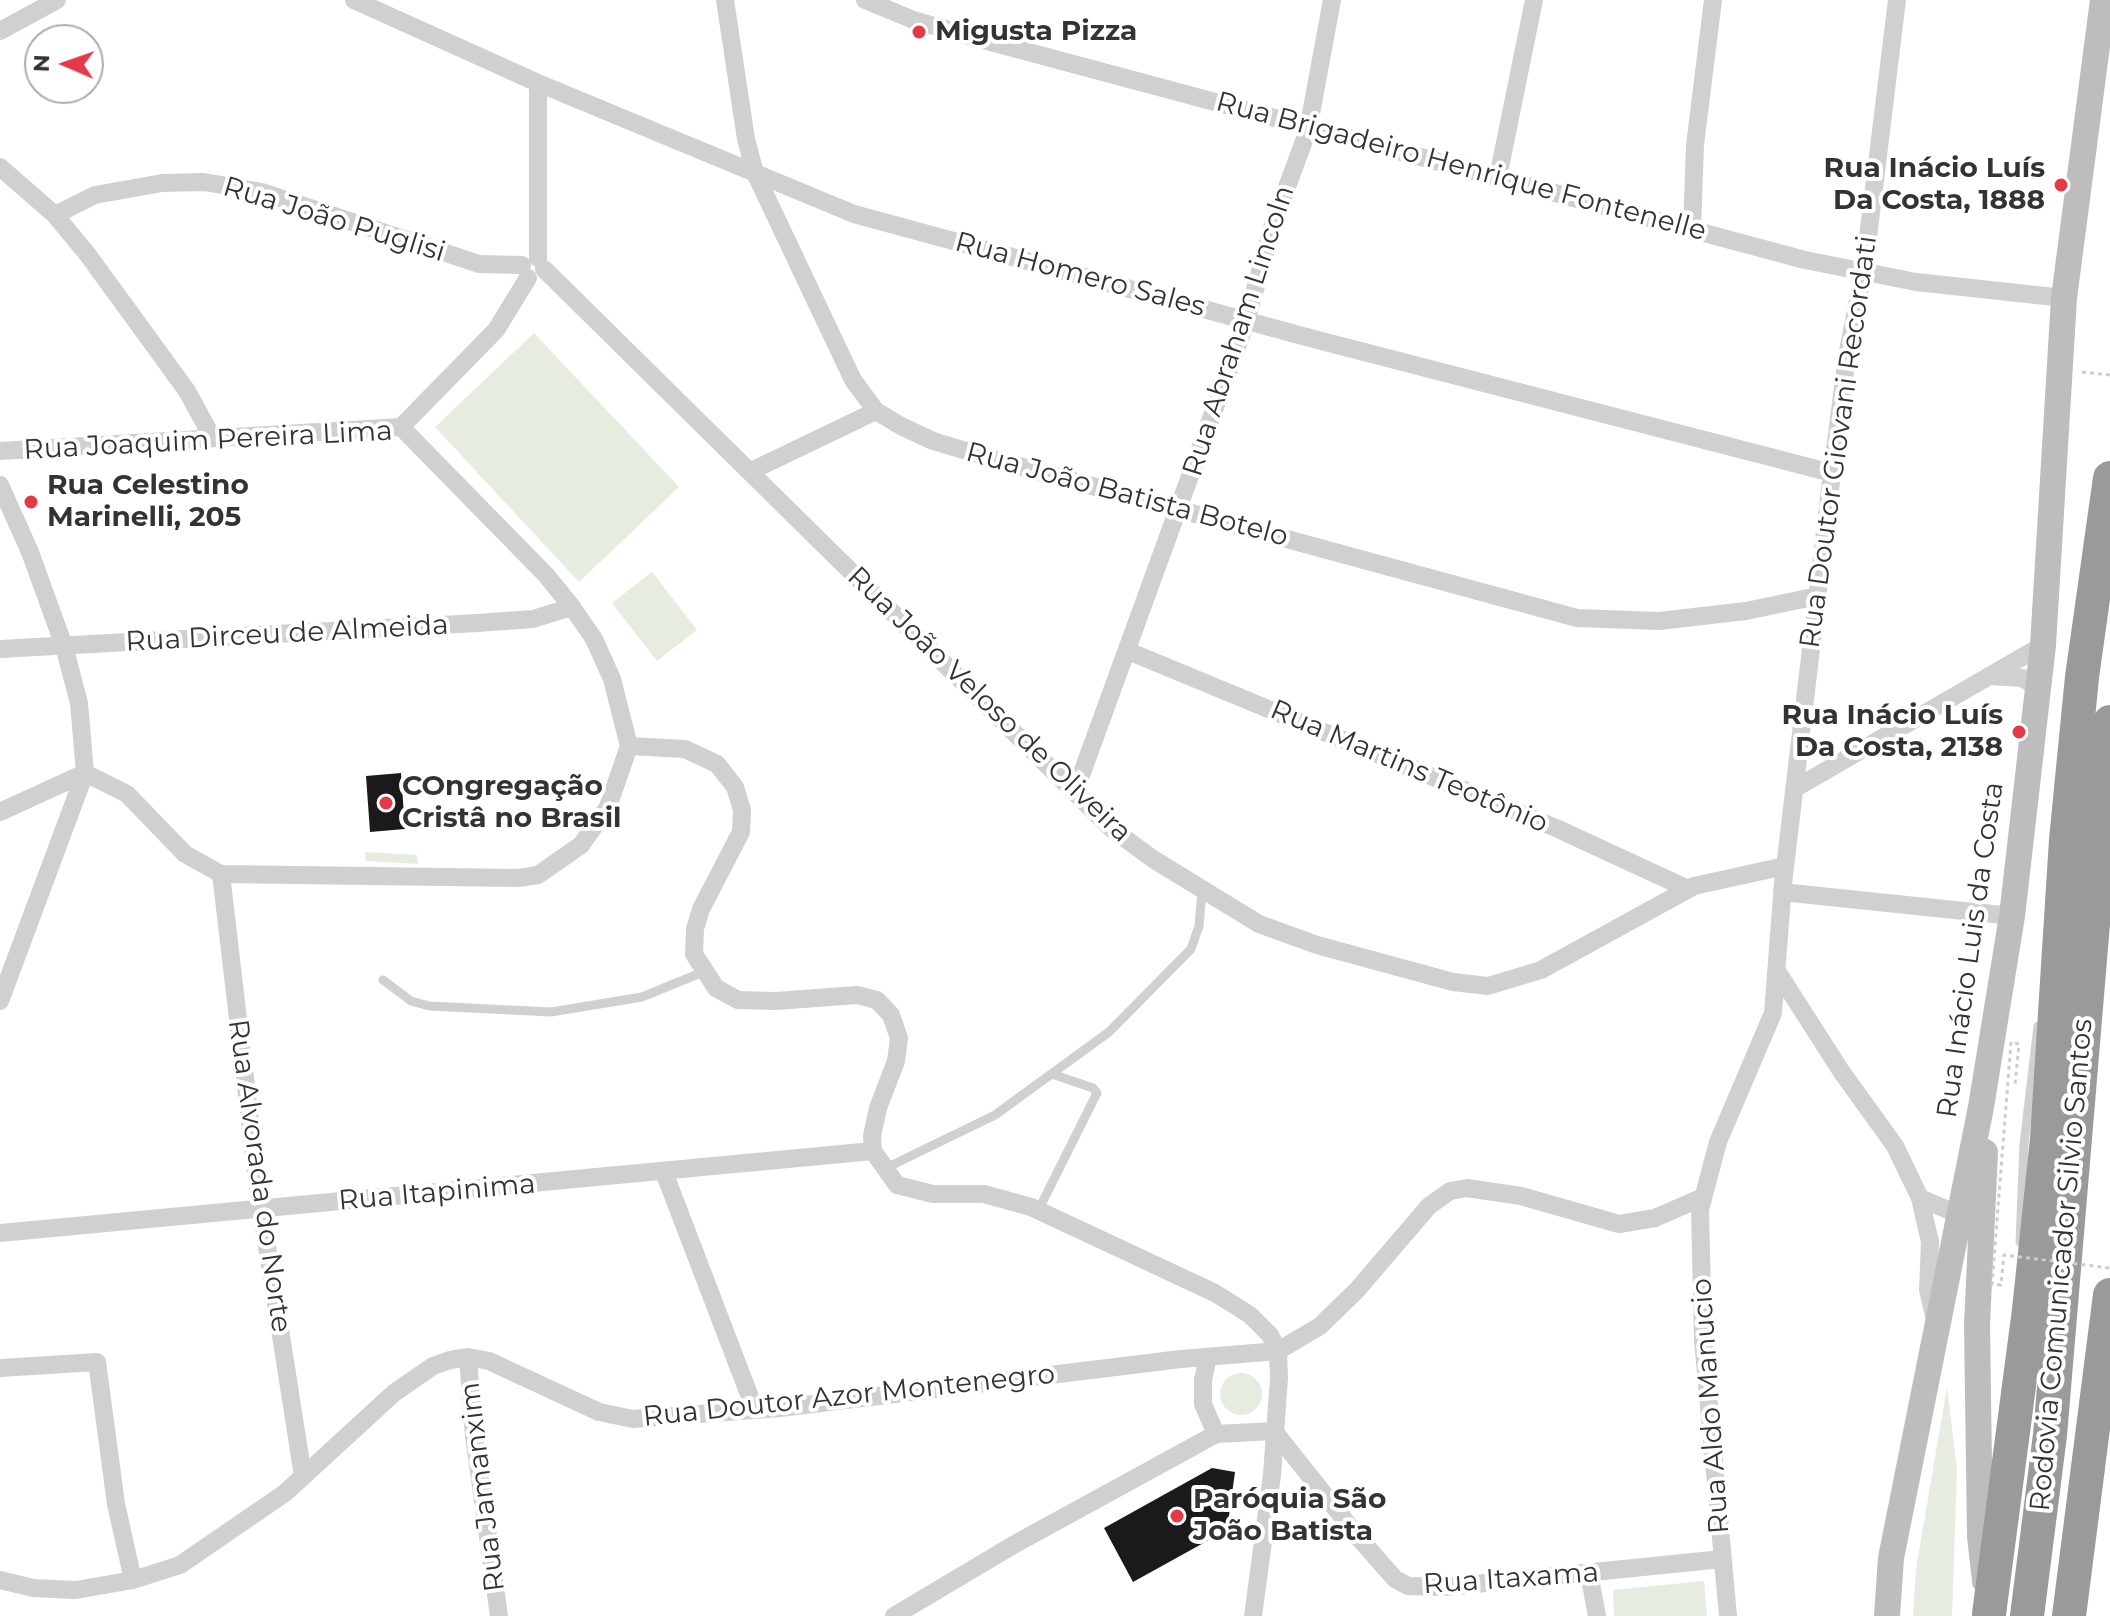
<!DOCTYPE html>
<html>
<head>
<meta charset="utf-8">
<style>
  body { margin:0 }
  #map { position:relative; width:2110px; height:1616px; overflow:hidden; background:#fff; font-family:Montserrat,sans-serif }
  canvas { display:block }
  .north { position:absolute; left:24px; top:24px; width:80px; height:80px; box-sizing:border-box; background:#fff; border:2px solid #adadad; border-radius:50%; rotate:272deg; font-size:22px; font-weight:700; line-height:32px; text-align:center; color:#333 }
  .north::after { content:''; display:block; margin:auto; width:28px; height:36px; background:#e63946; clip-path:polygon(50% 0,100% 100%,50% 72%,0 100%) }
</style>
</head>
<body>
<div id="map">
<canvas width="2110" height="1616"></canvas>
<div class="north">N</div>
</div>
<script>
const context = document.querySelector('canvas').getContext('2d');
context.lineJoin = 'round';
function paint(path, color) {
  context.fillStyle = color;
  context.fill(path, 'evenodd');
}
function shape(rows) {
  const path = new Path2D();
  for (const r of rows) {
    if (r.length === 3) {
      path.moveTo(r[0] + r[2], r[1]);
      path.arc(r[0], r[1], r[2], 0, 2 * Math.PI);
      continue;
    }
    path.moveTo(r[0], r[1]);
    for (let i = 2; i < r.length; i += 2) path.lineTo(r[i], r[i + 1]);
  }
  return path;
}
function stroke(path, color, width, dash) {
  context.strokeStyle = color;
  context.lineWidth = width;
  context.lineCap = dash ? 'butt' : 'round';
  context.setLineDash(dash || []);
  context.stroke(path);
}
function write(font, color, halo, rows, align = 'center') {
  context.font = font + ' Montserrat,sans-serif';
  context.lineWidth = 8;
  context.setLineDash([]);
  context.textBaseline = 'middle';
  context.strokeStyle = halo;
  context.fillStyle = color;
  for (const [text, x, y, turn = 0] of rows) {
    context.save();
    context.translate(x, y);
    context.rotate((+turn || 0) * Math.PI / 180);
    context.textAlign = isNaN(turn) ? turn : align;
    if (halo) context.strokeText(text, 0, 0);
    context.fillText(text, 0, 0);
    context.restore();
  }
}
paint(shape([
  [534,333,679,487,579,582,435,427],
  [652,572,697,630,657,661,612,603],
  [365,852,417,855,418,864,366,861],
  [1241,1394,21],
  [1947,1387,1957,1469,1952,1616,1913,1616,1916,1569],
  [1704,1581,1707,1616,1614,1616,1613,1590]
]), '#e6ecdf');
paint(shape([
  [401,773,405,829,370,832,366,776],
  [1212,1468,1235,1472,1227,1530,1133,1582,1104,1528]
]), '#1a1a1a');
stroke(shape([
  [2082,372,2110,375],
  [2015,1043,2019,1044,2015,1084]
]), '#cdcdcd', 3, [4, 4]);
stroke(shape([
  [383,980,411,1001,429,1006,551,1012,642,997,703,972],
  [884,1169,995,1115,1109,1032,1191,949,1199,926,1202,891],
  [1038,1211,1097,1093,1093,1088,1052,1074],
  [2020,1242,2024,1144,2038,1026]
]), '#d0d0d0', 9);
stroke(shape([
  [354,0,538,83,854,214,1310,338,1832,473],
  [725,0,746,139,755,173,853,380,876,411,901,426,933,441,993,459,1577,618,1659,621,1746,611,1818,596],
  [865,0,916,21,991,42,1805,260,1916,282,2064,298],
  [0,31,57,0],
  [538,83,538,258],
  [0,167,55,215,88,255,187,391,212,437],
  [1498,177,1534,0],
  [55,215,95,195,162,183,204,182,262,192,479,264,522,265],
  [1692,229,1695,145,1713,0],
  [544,269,1112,829,1153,859,1259,924,1317,945,1453,982,1488,986,1541,970,1694,886,1785,866],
  [401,427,496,330,528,278],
  [0,451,401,427,546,575,572,607,594,639,612,679,629,746,608,807,581,845,538,875,518,878,221,874,185,854,127,794,85,773,0,812],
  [751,471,876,411],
  [0,485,30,552,64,646,79,703,85,773,0,1001],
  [0,649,478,623,533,619,572,607],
  [1128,651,1556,828,1688,889],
  [1989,676,2022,678,2039,688],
  [629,746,685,749,717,764,735,787,742,810,741,832,701,909,695,929,694,954,716,988,738,1000,776,1001,857,995,877,1000,891,1015,899,1038,896,1061,878,1108,872,1136,873,1151,897,1185,933,1194,984,1194,1031,1207,1215,1293,1250,1315,1270,1335,1278,1351,1279,1378,1272,1475,1253,1616],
  [1794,789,2043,645],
  [1075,792,1245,325,1273,225,1308,130,1332,0],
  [221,874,258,1189,303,1476],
  [1782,892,2012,916],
  [1777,971,1841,1071,1895,1146,1920,1198,1930,1242,1928,1290,1935,1320],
  [664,1172,755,1410],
  [1920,1198,1960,1215],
  [0,1233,873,1151],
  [468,1357,474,1436,499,1616],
  [1208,1357,1203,1380,1203,1404,1216,1434],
  [0,1368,97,1362,116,1504,133,1580],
  [1274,1431,1359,1538,1395,1579,1408,1586,1446,1587,1722,1559],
  [1589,1573,1597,1616],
  [0,1580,33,1588,76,1590,133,1580,180,1565,285,1493,394,1393,433,1366,450,1360,468,1357,489,1361,599,1412,633,1419,780,1408,1181,1359,1278,1351,1320,1326,1357,1290,1429,1206,1450,1191,1467,1188,1521,1196,1619,1224,1655,1218,1703,1197],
  [894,1616,1015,1544,1216,1434,1274,1431],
  [1728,1616,1703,1340,1700,1210,1718,1142,1773,1013,1783,884,1832,473,1847,356,1864,270,1897,0]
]), '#d0d0d0', 18);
stroke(shape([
  [1985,1152,1977,1325,1980,1536,1985,1581],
  [1887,1616,1891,1558,1981,1107,2012,916,2043,645,2064,298,2103,0]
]), '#bdbdbd', 26);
stroke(shape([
  [1989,1614,2029,1310,2047,1139,2066,840,2082,677,2110,478],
  [2027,1616,2050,1435,2110,722],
  [2069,1616,2110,1295]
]), '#9a9a9a', 34);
stroke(shape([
  [2011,1042,1992,1284,2001,1285,2004,1255,2110,1268]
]), '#cdcdcd', 3, [4, 4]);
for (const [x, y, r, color] of [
  [919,32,8,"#e63946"],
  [2061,185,8,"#e63946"],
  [31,502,8,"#e63946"],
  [2019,732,8,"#e63946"],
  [386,803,8,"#e63946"],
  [1177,1516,8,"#e63946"]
]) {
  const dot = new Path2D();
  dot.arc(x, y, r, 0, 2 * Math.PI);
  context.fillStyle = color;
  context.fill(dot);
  stroke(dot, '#fff', 3);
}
write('bold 28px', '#333', '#fff', [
  ["Migusta Pizza",935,32],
  ["Rua Inácio Luís",2045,169,"right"],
  ["Da Costa, 1888",2045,201,"right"],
  ["Rua Celestino",47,486],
  ["Marinelli, 205",47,518],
  ["Rua Inácio Luís",2003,716,"right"],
  ["Da Costa, 2138",2003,748,"right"],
  ["COngregação",402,787],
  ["Cristâ no Brasil",402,819],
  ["Paróquia São",1193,1500],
  ["João Batista",1193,1532]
], 'left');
write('28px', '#333', '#fff', [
  ["Rua Brigadeiro Henrique Fontenelle",1461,167,15],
  ["Rua João Puglisi",334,220,17],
  ["Rua Homero Sales",1080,275,15],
  ["Rua Abraham Lincoln",1239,331,-72],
  ["Rua Joaquim Pereira Lima",208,441,-3],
  ["Rua Doutor Giovani Recordati",1839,442,-82],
  ["Rua João Batista Botelo",1127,495,15],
  ["Rua Dirceu de Almeida",287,634,-3],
  ["Rua João Veloso de Oliveira",989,705,44],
  ["Rua Martins Teotônio",1409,767,23],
  ["Rua Inácio Luis da Costa",1971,950,-82],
  ["Rua Alvorada do Norte",259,1176,82],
  ["Rua Itapinima",437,1193,-5],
  ["Rodovia Comunicador Silvio Santos",2062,1265,-85],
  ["Rua Doutor Azor Montenegro",849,1396,-6],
  ["Rua Aldo Manucio",1711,1406,-94],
  ["Rua Jamanxim",483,1487,-97],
  ["Rua Itaxama",1511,1579,-4]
]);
</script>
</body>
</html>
